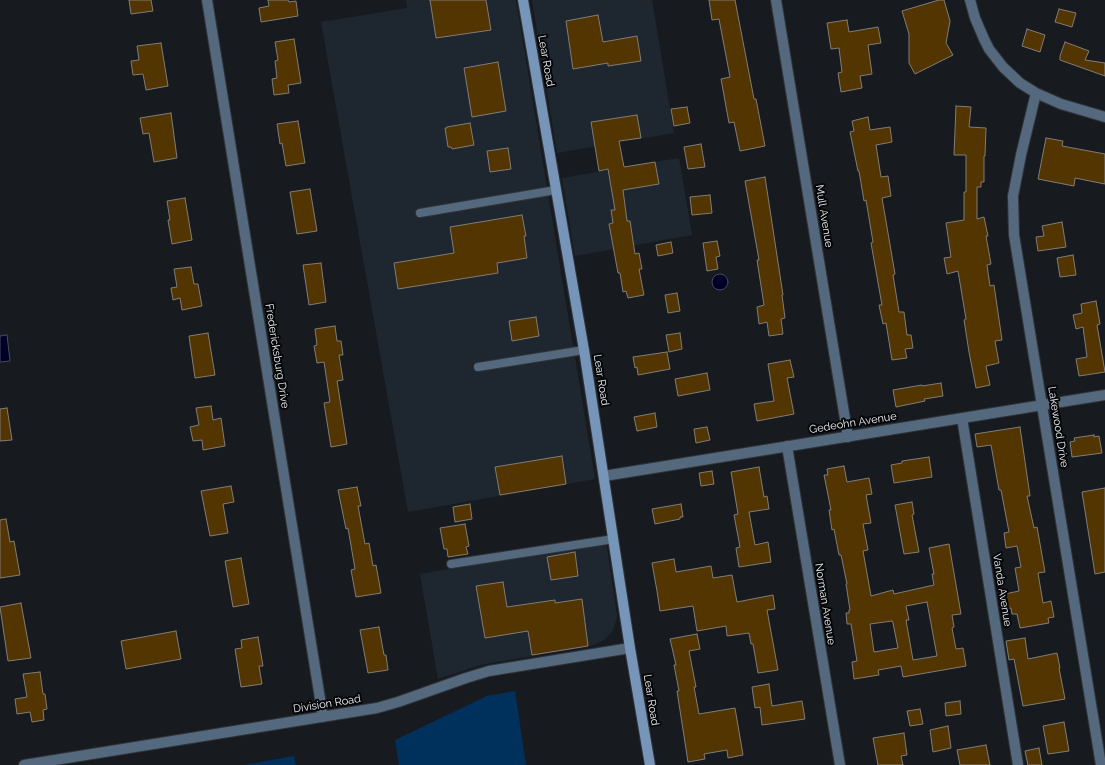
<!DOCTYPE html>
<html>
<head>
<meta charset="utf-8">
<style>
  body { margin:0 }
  canvas { display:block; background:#171b20 }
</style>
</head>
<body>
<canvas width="1105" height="765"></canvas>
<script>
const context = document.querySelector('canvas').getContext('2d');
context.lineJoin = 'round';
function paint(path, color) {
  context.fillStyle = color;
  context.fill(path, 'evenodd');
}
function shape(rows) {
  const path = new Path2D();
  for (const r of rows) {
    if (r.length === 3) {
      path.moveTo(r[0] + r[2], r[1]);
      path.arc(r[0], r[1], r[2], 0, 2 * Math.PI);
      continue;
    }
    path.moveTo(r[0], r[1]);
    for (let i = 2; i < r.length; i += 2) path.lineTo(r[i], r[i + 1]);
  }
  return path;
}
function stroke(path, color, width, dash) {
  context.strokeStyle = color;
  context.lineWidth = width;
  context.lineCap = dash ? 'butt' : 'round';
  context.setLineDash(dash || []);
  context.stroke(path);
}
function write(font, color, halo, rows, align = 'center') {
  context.font = font + ' Raleway,sans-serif';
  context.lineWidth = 4;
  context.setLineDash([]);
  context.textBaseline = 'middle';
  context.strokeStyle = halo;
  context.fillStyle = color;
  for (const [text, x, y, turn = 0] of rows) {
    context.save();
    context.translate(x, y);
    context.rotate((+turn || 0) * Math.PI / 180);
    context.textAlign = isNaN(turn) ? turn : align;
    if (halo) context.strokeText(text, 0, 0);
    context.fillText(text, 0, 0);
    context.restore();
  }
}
paint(shape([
  [406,0,516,0,595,479,408,512,321,22,407,8],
  [532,0,652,0,674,133,557,153],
  [679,158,692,235,575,256,562,178],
  [606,542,616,608,617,617,616,621,612,632,606,638,599,643,590,646,480,665,438,679,420,574]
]), '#1e2630');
paint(shape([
  [515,691,526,765,399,765,395,740,487,696],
  [294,756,296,765,244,765]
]), '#00315c');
const water = shape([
  [720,282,8],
  [7,335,10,361,0,362,0,336,7,335]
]);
paint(water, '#000026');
stroke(water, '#474864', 1);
const building = shape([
  [129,0,151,0,153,11,131,14,129,0],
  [268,0,288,0,289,2,296,1,298,16,261,22,259,8,269,6,268,0],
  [430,0,486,0,491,30,436,38,430,0],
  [709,0,735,0,754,99,756,99,765,146,740,151,734,122,729,123,721,79,730,77,719,19,712,20,709,0],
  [939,0,944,0,950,21,946,43,953,55,915,74,909,63,909,34,902,11,939,0],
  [1059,9,1076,13,1072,27,1055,22,1059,9],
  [598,15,603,42,637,36,641,61,608,66,608,63,573,69,566,21,598,15],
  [847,20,849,32,878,27,881,43,868,45,872,74,860,76,862,88,841,92,838,73,842,72,839,48,831,49,827,23,847,20],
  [1027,29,1045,35,1040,52,1022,46,1027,29],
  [294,39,301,83,288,85,289,93,274,95,272,79,277,78,275,61,278,60,275,42,294,39],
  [1065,42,1089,51,1085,60,1105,63,1105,76,1060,60,1060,56,1065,42],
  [161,43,168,86,146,90,143,74,133,75,131,61,139,60,137,46,161,43],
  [498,62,506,111,472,117,464,68,498,62],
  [956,106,971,107,969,127,986,128,985,156,984,156,984,182,981,182,981,187,977,187,977,219,984,217,988,236,986,236,991,264,987,265,990,286,994,285,1002,340,995,341,999,363,986,366,990,385,976,388,969,352,964,320,966,319,958,271,947,274,944,258,951,257,946,223,964,220,964,192,966,192,966,155,954,155,956,106],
  [687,107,690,123,674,126,671,109,687,107],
  [171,113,177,158,154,162,149,133,143,134,140,118,171,113],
  [637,115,641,138,619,141,624,167,655,162,659,184,623,190,627,221,630,221,635,254,639,253,642,269,639,269,644,295,628,298,626,291,623,292,620,273,618,273,609,224,613,223,611,210,615,210,608,169,599,171,591,122,637,115],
  [868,117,870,130,890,127,892,142,876,145,881,177,888,176,891,196,882,198,895,274,893,275,899,312,904,312,907,335,911,335,913,348,905,349,907,358,892,360,886,323,883,324,879,305,882,305,871,243,873,242,866,200,864,201,859,171,858,171,850,132,854,131,852,121,868,117],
  [298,121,305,163,286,166,282,143,280,144,277,124,298,121],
  [470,123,474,145,452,149,451,147,448,147,445,128,447,128,447,127,470,123],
  [1046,138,1063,141,1062,146,1105,154,1105,184,1075,178,1074,186,1038,179,1046,138],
  [701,144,705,167,688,169,684,147,701,144],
  [508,148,511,169,490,172,487,151,508,148],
  [765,177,783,295,782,295,785,318,781,319,783,334,769,336,767,322,759,324,757,307,764,305,757,260,759,260,745,181,765,177],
  [310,189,317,231,297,234,290,192,310,189],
  [710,195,712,213,692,215,690,197,710,195],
  [185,198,192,240,172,244,168,220,170,220,167,201,185,198],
  [522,215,526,236,524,236,527,258,497,263,498,273,398,289,394,263,454,253,450,227,522,215],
  [1062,222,1066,247,1038,251,1036,237,1044,236,1042,226,1062,222],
  [717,241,720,256,716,257,718,269,707,271,703,243,717,241],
  [671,242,673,253,658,256,656,245,671,242],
  [1073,255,1076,275,1060,277,1057,258,1073,255],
  [321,263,326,302,309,305,303,265,321,263],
  [191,267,194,284,198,284,202,306,182,310,180,298,173,300,171,288,177,287,174,269,191,267],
  [677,293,680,311,668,313,665,295,677,293],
  [1096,301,1100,324,1097,325,1105,372,1079,376,1076,359,1087,357,1083,327,1076,329,1073,315,1082,313,1081,304,1096,301],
  [536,317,539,336,512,341,509,321,536,317],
  [335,326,337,341,341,341,343,355,339,355,343,380,337,381,347,444,331,447,324,403,330,402,324,362,317,363,314,346,317,345,315,329,335,326],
  [208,333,215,375,195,378,189,336,208,333],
  [680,333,682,349,669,352,666,335,680,333],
  [667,352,670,369,638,375,637,367,635,368,633,357,667,352],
  [790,360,794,377,787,378,794,414,757,421,754,404,774,401,768,364,790,360],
  [707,373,710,390,678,396,675,379,707,373],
  [941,383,943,396,924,399,925,401,896,407,893,390,922,385,922,386,941,383],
  [211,406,213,420,221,418,225,446,203,450,202,440,193,441,190,427,199,425,196,408,211,406],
  [7,408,12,440,0,441,0,409,7,408],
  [655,413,657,427,637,431,634,417,655,413],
  [707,427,710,440,696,443,694,429,707,427],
  [1020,427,1030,496,1027,496,1034,528,1037,527,1045,572,1038,573,1043,603,1051,601,1054,617,1048,618,1049,623,1020,628,1017,614,1012,614,1011,608,1003,609,1000,595,1019,591,1015,568,1021,567,1017,546,1006,548,1004,533,1009,532,1001,490,999,490,991,445,977,447,975,434,1020,427],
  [1094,435,1094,437,1099,436,1102,453,1072,457,1070,442,1075,441,1074,438,1094,435],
  [562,456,566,484,500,495,495,467,562,456],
  [929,457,932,477,894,483,891,465,902,463,902,461,929,457],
  [844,466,847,482,869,478,872,494,866,495,871,523,863,524,868,550,863,551,871,596,893,590,894,594,934,585,932,574,934,574,929,548,949,544,961,614,952,615,954,627,952,628,956,649,963,648,966,666,903,677,901,666,878,670,879,675,854,679,852,662,857,661,851,624,847,624,846,613,849,613,849,610,850,610,846,584,847,584,841,555,839,555,834,529,832,530,829,510,831,510,824,475,828,475,827,469,844,466],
  [927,602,937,656,913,660,906,620,909,620,906,606,927,602],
  [892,621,893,623,898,648,874,652,870,624,892,621],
  [759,467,764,497,767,496,769,509,749,512,755,545,768,542,771,562,739,567,736,548,740,547,734,515,738,514,731,472,759,467],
  [712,471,714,484,701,486,699,473,712,471],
  [231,486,234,502,223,504,228,533,210,536,201,491,231,486],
  [357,487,361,506,358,506,365,544,369,543,373,566,376,565,381,593,356,597,351,570,355,569,348,528,346,529,338,490,357,487],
  [1105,488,1105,572,1095,574,1082,492,1105,488],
  [912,502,914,514,912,515,919,552,904,554,895,505,912,502],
  [470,504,472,519,455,522,453,507,470,504],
  [681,504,683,517,680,517,680,519,655,524,652,509,681,504],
  [6,519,10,542,14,541,20,575,0,578,0,520,6,519],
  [465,524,469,546,466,547,468,554,448,557,447,549,444,549,440,528,465,524],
  [575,552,578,576,551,580,547,557,575,552],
  [241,558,249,604,233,607,225,561,241,558],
  [674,559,676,572,711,566,713,578,732,575,737,602,773,595,775,609,767,610,778,670,758,673,753,644,751,644,749,633,727,636,726,626,697,631,693,606,660,611,657,591,652,563,674,559],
  [503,582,507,607,555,600,555,603,582,599,588,646,532,655,528,631,485,638,476,586,503,582],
  [21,603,31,658,8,661,0,607,21,603],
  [379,627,384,655,386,655,388,670,368,673,360,630,379,627],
  [176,631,181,659,126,669,121,641,176,631],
  [697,634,700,649,689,651,696,687,694,687,699,714,735,708,743,755,728,758,727,750,704,754,705,759,688,762,677,691,679,691,674,665,676,665,670,639,697,634],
  [258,637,263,666,259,666,262,684,241,687,235,649,242,648,241,640,258,637],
  [1025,638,1028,659,1057,653,1060,668,1059,668,1065,699,1023,706,1014,659,1009,660,1006,641,1025,638],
  [40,672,43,694,45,694,47,709,43,710,44,720,32,722,30,712,17,714,15,699,27,697,23,674,40,672],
  [769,684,772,706,802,701,805,719,762,725,760,707,755,708,752,687,769,684],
  [960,701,961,714,946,716,945,703,960,701],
  [920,709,923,724,910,726,907,711,920,709],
  [1064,722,1069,751,1048,754,1043,726,1064,722],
  [948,726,951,748,933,752,930,730,948,726],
  [904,733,907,755,901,756,903,765,878,765,873,738,904,733],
  [986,745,990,765,960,765,957,750,986,745],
  [1039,748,1042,765,1028,765,1025,751,1039,748]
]);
paint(building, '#533501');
stroke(building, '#817c75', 1);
const lane = shape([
  [420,213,556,190],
  [478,367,584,350],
  [451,564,614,539]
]);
const street = shape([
  [207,0,323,717],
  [776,0,848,437],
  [970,0,975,18,984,39,989,49,1003,67,1020,83,1036,93,1061,104,1105,117],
  [1036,93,1021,155,1013,196,1014,235,1101,765],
  [962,418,1018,765],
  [787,446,840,765],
  [604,476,1105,395],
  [24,765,377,708,398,702,466,678,489,671,630,648]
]);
const secondary = shape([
  [523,0,584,350,630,648,650,765]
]);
stroke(lane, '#31353a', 10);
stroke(street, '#31353a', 12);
stroke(secondary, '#31353a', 12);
stroke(lane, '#55697e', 8);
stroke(street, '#55697e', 10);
stroke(secondary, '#7695b8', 10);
write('11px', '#eef1f5', '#050608', [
  ["Lear Road",546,61,80],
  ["Mull Avenue",824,216,81],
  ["Fredericksburg Drive",277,356,81],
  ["Lear Road",601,380,81],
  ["Gedeohn Avenue",853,423,-9],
  ["Lakewood Drive",1058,427,81],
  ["Vanda Avenue",1002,590,81],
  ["Norman Avenue",825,604,81],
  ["Lear Road",651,700,81],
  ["Division Road",327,704,-9]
]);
</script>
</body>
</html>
